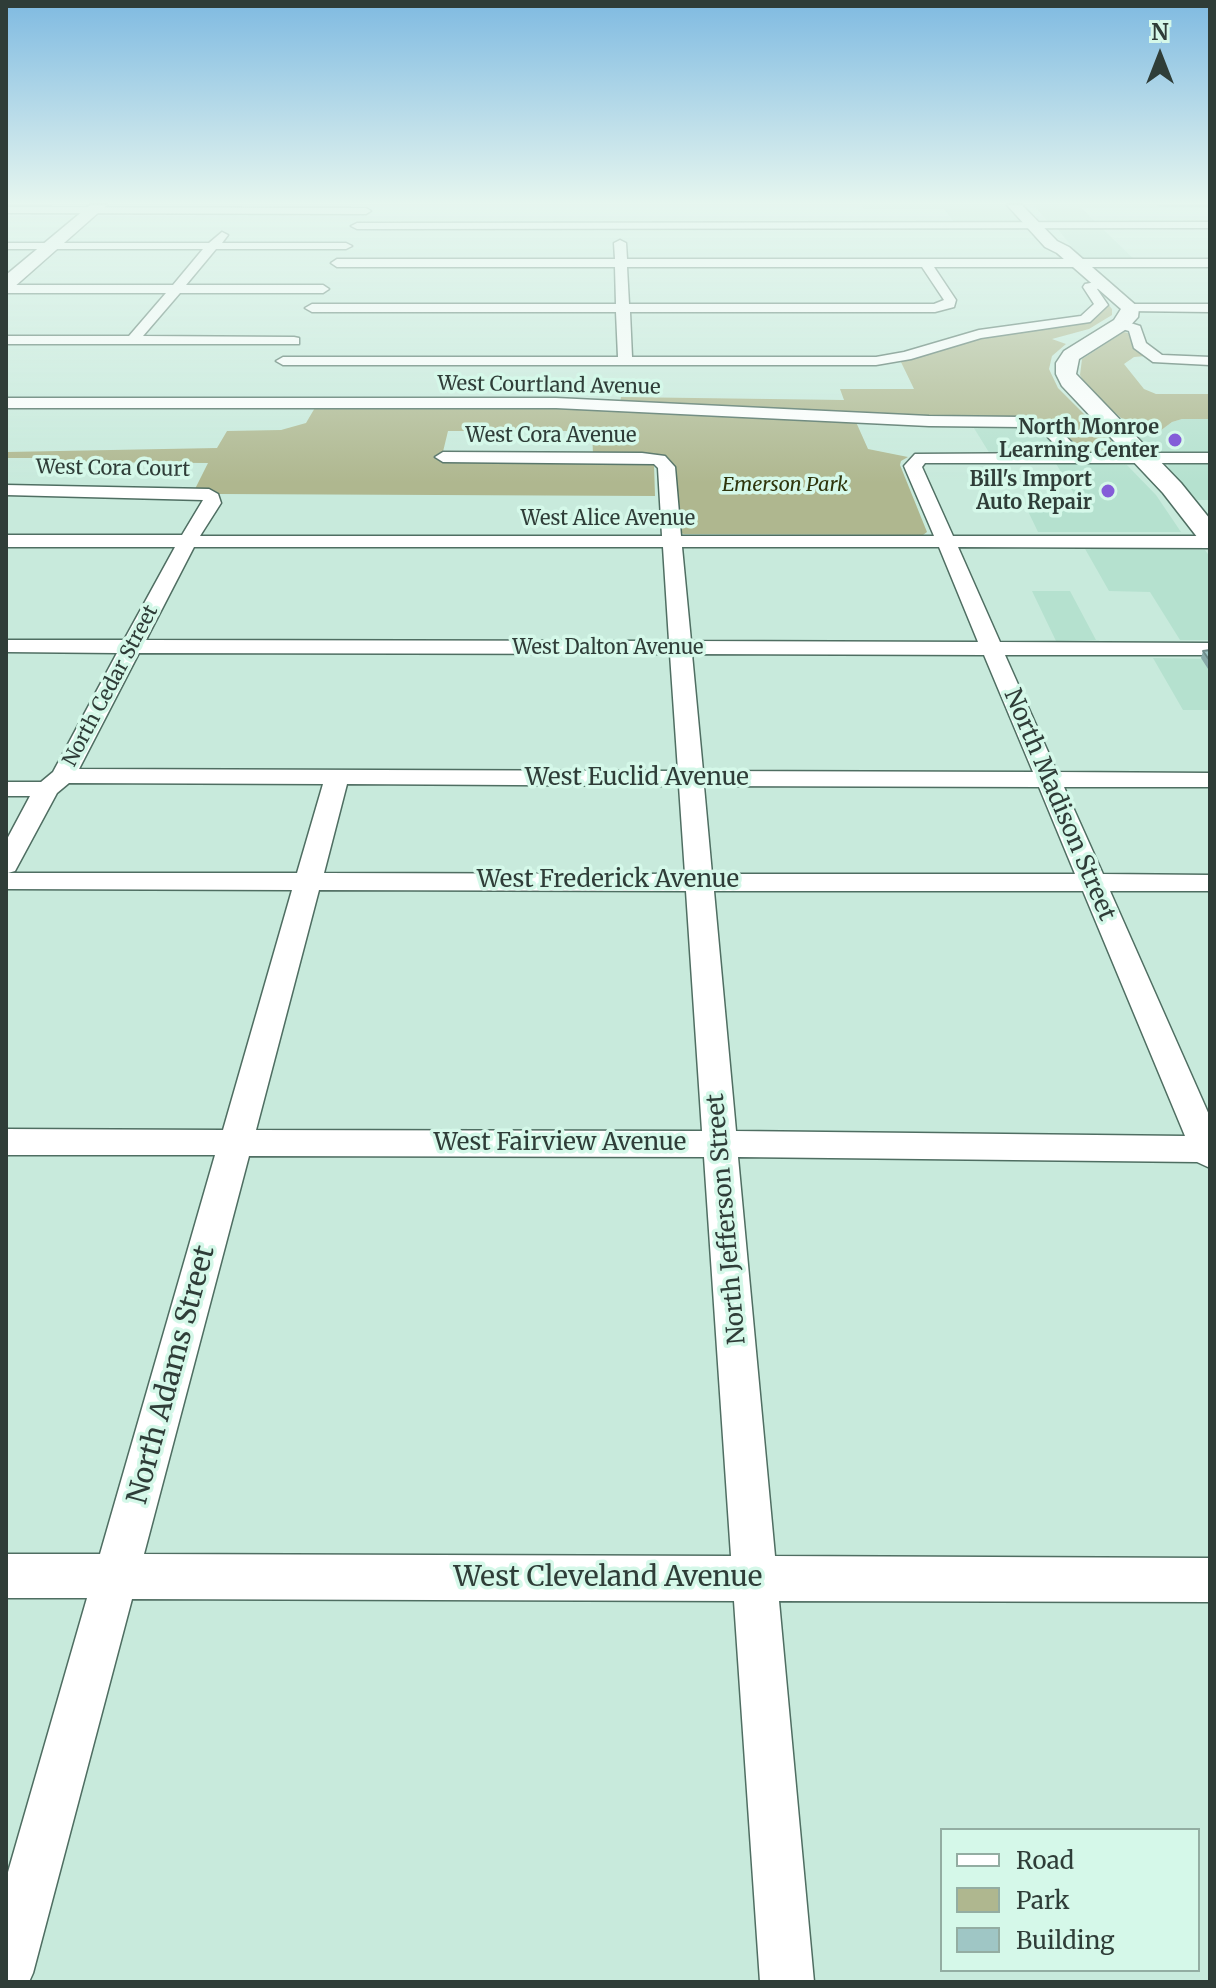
<!DOCTYPE html>
<html>
<head>
<meta charset="utf-8">
<style>
  body { margin:0 }
  #map { position:relative; width:1216px; height:1988px; overflow:hidden; background:#c8eadc; font-family:Merriweather,serif }
  canvas { display:block }
  .frame { position:absolute; inset:0; border:8px solid #2f3d38; pointer-events:none }
  .legend { position:absolute; left:940px; top:1828px; width:260px; height:144px; box-sizing:border-box; background:#d5f8e9; border:2px solid #93ada2; margin:0; padding:10px 14px; list-style:none; font-size:24px; color:#2f3d38 }
  .legend li { display:flex; align-items:center; gap:16px; height:40px }
  .legend b { width:40px; border:2px solid #93ada2 }
  .north { position:absolute; left:1120px; top:16px; width:80px; height:80px; -webkit-text-stroke:6px #d5f8e9; paint-order:stroke; rotate:0deg; font-size:22px; font-weight:700; line-height:32px; text-align:center; color:#2f3d38 }
  .north::after { content:''; display:block; margin:auto; width:28px; height:36px; background:#2f3d38; clip-path:polygon(50% 0,100% 100%,50% 72%,0 100%) }
</style>
</head>
<body>
<div id="map">
<canvas width="1216" height="1988"></canvas>
<div class="frame"></div>
<ul class="legend">
<li><b style="height:10px;background:#fff"></b>Road</li>
<li><b style="height:22px;background:#afb78f"></b>Park</li>
<li><b style="height:22px;background:#9fc6c5"></b>Building</li>
</ul>
<div class="north">N</div>
</div>
<script>
const context = document.querySelector('canvas').getContext('2d');
context.lineJoin = 'round';
function paint(path, color) {
  context.fillStyle = color;
  context.fill(path, 'evenodd');
}
function shape(rows) {
  const path = new Path2D();
  for (const r of rows) {
    path.moveTo(r[0], r[1]);
    for (let i = 2; i < r.length; i += 2) path.lineTo(r[i], r[i + 1]);
  }
  return path;
}
function stroke(path, color, width, dash) {
  context.strokeStyle = color;
  context.lineWidth = width;
  context.lineCap = dash ? 'butt' : 'round';
  context.setLineDash(dash || []);
  context.stroke(path);
}
function write(font, color, halo, rows, align = 'center') {
  context.font = font + ' Merriweather,serif';
  context.lineWidth = 7;
  context.setLineDash([]);
  context.textBaseline = 'middle';
  context.strokeStyle = halo;
  context.fillStyle = color;
  for (const [text, x, y, turn = 0] of rows) {
    context.save();
    context.translate(x, y);
    context.rotate((+turn || 0) * Math.PI / 180);
    context.textAlign = isNaN(turn) ? turn : align;
    if (halo) context.strokeText(text, 0, 0);
    context.fillText(text, 0, 0);
    context.restore();
  }
}
paint(shape([
  [861,205,1009,205,1024,222,955,224,944,209,863,209],
  [1033,205,1210,205,1210,208,1082,208,1096,223,1048,222],
  [1056,227,1101,227,1136,261,1083,261],
  [1182,419,1210,419,1210,453,1158,452,1130,432,1160,431,1172,422],
  [972,425,1022,425,1040,429,1062,451,990,454],
  [1055,462,1127,465,1156,495,1181,532,1038,532,1026,507,1059,507,1053,497,1076,497],
  [1174,462,1210,462,1210,500,1197,500,1169,469,1168,465],
  [1084,547,1205,550,1210,557,1210,640,1180,640,1150,592,1109,591],
  [1032,591,1070,591,1096,640,1056,641],
  [1153,658,1210,659,1210,710,1183,710]
]), '#b5e1cf');
paint(shape([
  [1101,295,1112,309,1112,315,1089,329,1052,339,1066,344,1052,356,1049,369,1058,388,1116,446,1105,453,1083,452,1056,426,1027,419,964,419,620,403,621,397,844,400,840,389,914,389,900,360,972,338,1087,320],
  [1124,332,1128,333,1134,347,1146,356,1134,357,1124,364,1144,389,1156,394,1210,394,1210,419,1182,419,1172,422,1160,431,1137,432,1087,388,1080,375,1082,359],
  [560,405,856,422,868,449,908,457,901,461,900,465,927,532,923,535,684,534,680,533,672,463,668,460,593,454,592,431,448,431,441,460,654,464,655,496,220,494,195,489,208,463,40,462,42,458,6,458,6,452,217,448,227,431,281,430,306,423,316,406]
]), '#afb78f');
const street = shape([
  [6,207,366,208,371,211,366,214,6,213,6,207],
  [1210,222,1210,228,357,229,351,226,357,223,1210,222],
  [222,232,228,235,222,243,346,243,352,246,346,249,216,249,186,285,323,285,329,289,323,293,180,293,143,336,294,337,299,338,299,344,6,344,6,336,129,336,166,293,6,293,6,285,173,285,203,249,6,249,6,243,209,243,222,232],
  [620,240,626,243,627,259,1210,259,1210,267,934,267,956,300,954,307,935,312,630,312,632,357,876,357,904,352,979,330,1081,316,1094,304,1083,287,1085,284,1101,281,1107,285,1097,289,1108,305,1090,322,981,338,911,359,876,365,283,365,276,361,283,357,618,357,616,312,312,312,305,308,312,304,616,304,615,267,337,267,331,263,337,259,615,259,614,243,620,240],
  [627,267,922,267,944,300,934,304,629,304,627,267],
  [1130,304,1210,304,1210,312,1125,311,1123,308,1130,304],
  [1121,320,1140,326,1146,343,1162,355,1210,357,1210,365,1153,362,1134,348,1129,331,1116,327,1114,324,1121,320],
  [6,398,556,398,929,416,1022,417,1055,425,1082,453,1210,453,1210,463,925,463,922,467,953,536,1210,536,1210,548,958,547,1000,642,1210,643,1210,655,1005,655,1057,772,1210,773,1210,787,1064,787,1103,874,1210,875,1210,891,1110,891,1210,1117,1210,1168,1197,1162,738,1157,775,1556,1210,1558,1210,1602,779,1601,814,1982,760,1982,734,1601,132,1599,33,1973,29,1982,6,1982,6,1879,87,1598,6,1598,6,1554,100,1554,215,1155,6,1155,6,1129,223,1130,292,890,6,889,6,841,30,796,6,796,6,782,41,782,53,772,117,653,6,652,6,640,124,640,175,547,6,547,6,535,182,535,203,500,6,495,6,485,209,489,218,494,221,503,200,536,662,536,658,468,654,464,443,462,435,457,443,452,642,453,665,456,675,467,681,536,934,536,904,466,915,454,1063,453,1043,432,1022,427,929,426,556,408,6,408,6,398],
  [194,547,663,547,669,641,146,640,194,547],
  [682,547,939,547,978,642,691,641,682,547],
  [139,653,670,654,678,771,79,769,139,653],
  [692,654,984,655,1033,772,703,771,692,654],
  [69,783,323,784,297,873,8,873,15,871,57,793,69,783],
  [347,784,679,786,685,874,324,873,347,784],
  [704,786,1039,787,1075,874,712,874,704,786],
  [319,890,686,891,702,1131,256,1130,319,890],
  [714,891,1083,891,1185,1136,736,1131,714,891],
  [249,1156,704,1157,731,1556,144,1554,249,1156]
]);
const secondary = shape([
  [1007,205,1022,205,1057,241,1069,247,1139,308,1138,317,1128,328,1079,359,1076,374,1181,483,1210,519,1210,544,1201,542,1163,493,1062,386,1056,374,1056,363,1064,351,1114,320,1121,309,1057,253,1045,247,1007,205]
]);
const primary = shape([
  [90,205,107,205,13,288,6,290,6,275,90,205]
]);
stroke(street, '#4f6e62', 3);
stroke(secondary, '#4f6e62', 3);
stroke(primary, '#4f6e62', 3);
paint(street, '#fff');
paint(secondary, '#fff');
paint(primary, '#fff');
paint(shape([
  [1157,205,1210,205,1210,207,1160,207],
  [1210,650,1210,672,1201,658,1203,651]
]), '#89aaa9');
const building = shape([
  [1210,650,1210,661,1203,651,1210,650]
]);
paint(building, '#9fc6c5');
stroke(building, '#6f8b8a', 2);
const sky = context.createLinearGradient(0, 0, 0, 483);
sky.addColorStop(0, '#7fbae1');
sky.addColorStop(0.42, '#e6f6ef');
sky.addColorStop(1, '#e6f6ef00');
context.fillStyle = sky;
context.fillRect(0, 0, 1216, 483);
for (const [x, y, r, color] of [
  [1175,440,8,"#845dd8"],
  [1108,491,8,"#845dd8"]
]) {
  const dot = new Path2D();
  dot.arc(x, y, r, 0, 2 * Math.PI);
  context.fillStyle = color;
  context.fill(dot);
  stroke(dot, '#d5f8e9', 3);
}
write('20px', '#2f3d38', '#d5f8e9', [
  ["West Courtland Avenue",549,386,1],
  ["West Cora Avenue",551,436],
  ["West Cora Court",113,469,1],
  ["West Alice Avenue",608,519],
  ["West Dalton Avenue",608,648],
  ["North Cedar Street",111,686,-62]
]);
write('bold 20px', '#2f3d38', '#d5f8e9', [
  ["North Monroe",1159,428],
  ["Learning Center",1159,451],
  ["Bill's Import",1092,480],
  ["Auto Repair",1092,503]
], 'right');
write('italic 20px', '#2f350c', '#d5f8e9', [
  ["Emerson Park",785,485]
]);
write('24px', '#2f3d38', '#d5f8e9', [
  ["West Euclid Avenue",637,778],
  ["North Madison Street",1059,805,67],
  ["West Frederick Avenue",608,880],
  ["West Fairview Avenue",560,1143],
  ["North Jefferson Street",727,1219,-95]
]);
write('28px', '#2f3d38', '#d5f8e9', [
  ["North Adams Street",172,1375,-75],
  ["West Cleveland Avenue",608,1578]
]);
</script>
</body>
</html>
